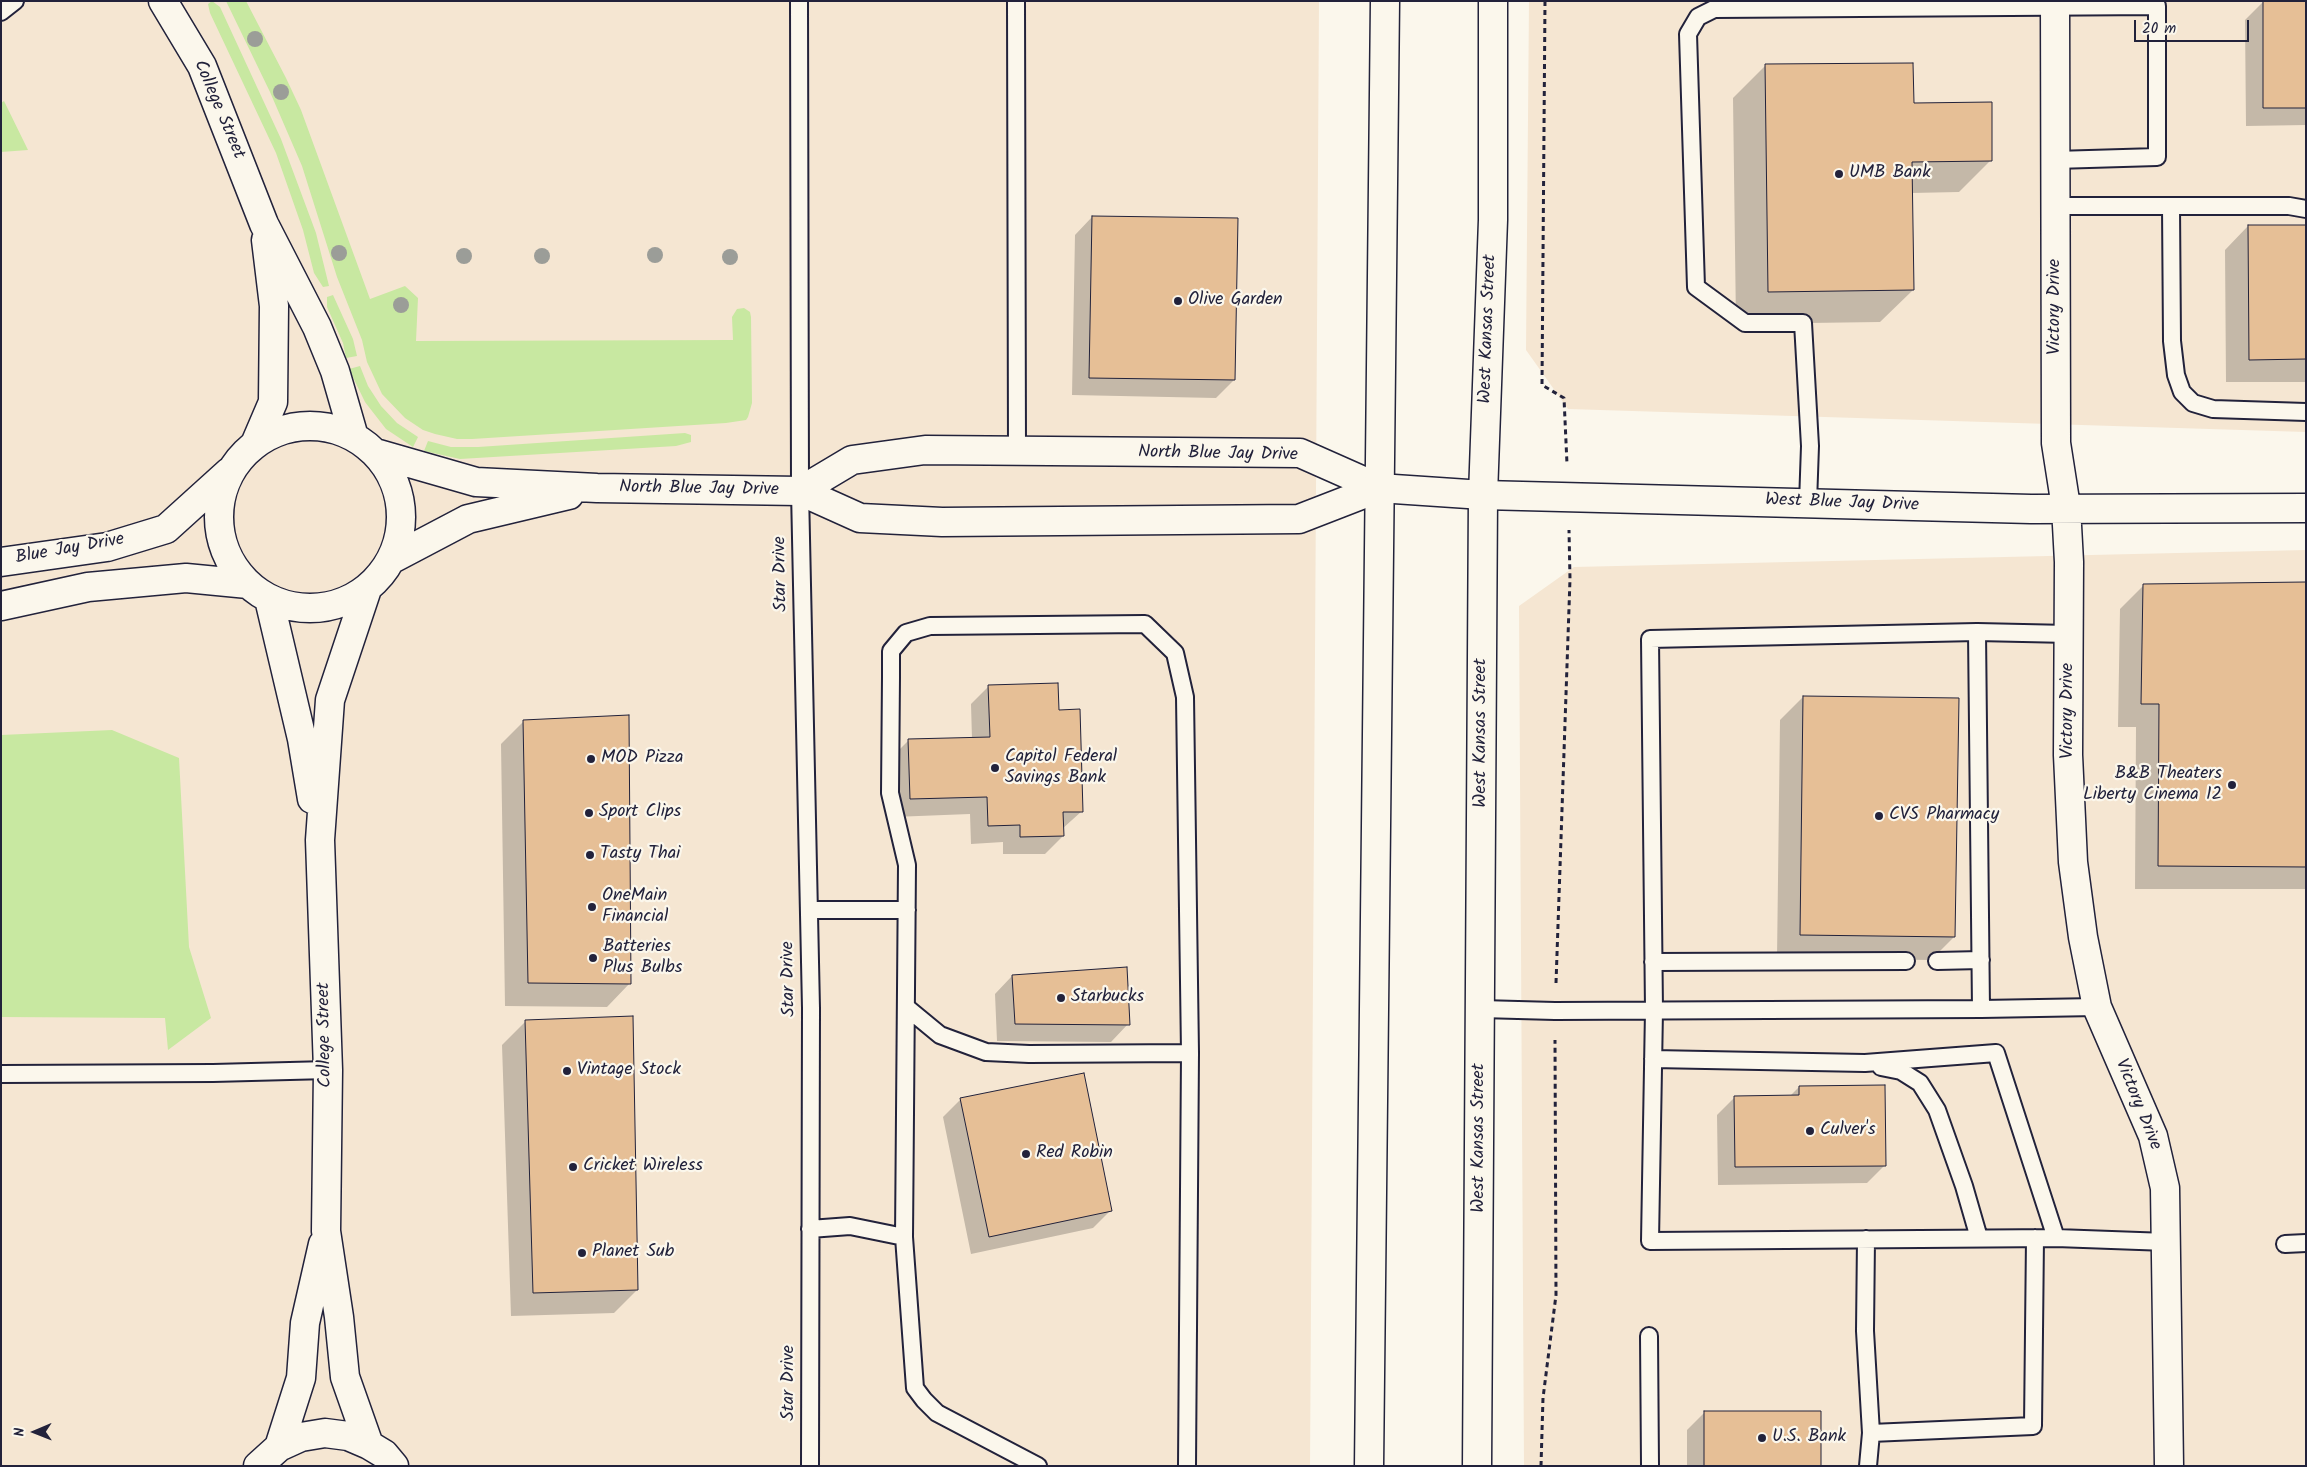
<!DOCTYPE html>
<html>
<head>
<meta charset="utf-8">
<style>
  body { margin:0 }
  #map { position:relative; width:2307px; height:1467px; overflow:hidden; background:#fbf7ec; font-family:Kalam,sans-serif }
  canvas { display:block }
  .frame { position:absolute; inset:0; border:2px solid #22223b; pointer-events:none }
  .north { position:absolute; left:10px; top:1407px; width:50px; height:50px; -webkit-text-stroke:4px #fbf7ec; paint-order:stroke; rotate:269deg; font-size:14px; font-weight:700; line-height:20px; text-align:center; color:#22223b }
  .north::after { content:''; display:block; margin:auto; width:18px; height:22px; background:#22223b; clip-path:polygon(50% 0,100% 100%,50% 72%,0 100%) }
  .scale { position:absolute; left:2134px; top:20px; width:115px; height:22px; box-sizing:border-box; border:2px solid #22223b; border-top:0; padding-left:6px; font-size:15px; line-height:18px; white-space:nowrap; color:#22223b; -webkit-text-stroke:4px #fbf7ec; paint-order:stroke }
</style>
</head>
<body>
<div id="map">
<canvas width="2307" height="1467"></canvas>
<div class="frame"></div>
<div class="north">N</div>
<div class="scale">20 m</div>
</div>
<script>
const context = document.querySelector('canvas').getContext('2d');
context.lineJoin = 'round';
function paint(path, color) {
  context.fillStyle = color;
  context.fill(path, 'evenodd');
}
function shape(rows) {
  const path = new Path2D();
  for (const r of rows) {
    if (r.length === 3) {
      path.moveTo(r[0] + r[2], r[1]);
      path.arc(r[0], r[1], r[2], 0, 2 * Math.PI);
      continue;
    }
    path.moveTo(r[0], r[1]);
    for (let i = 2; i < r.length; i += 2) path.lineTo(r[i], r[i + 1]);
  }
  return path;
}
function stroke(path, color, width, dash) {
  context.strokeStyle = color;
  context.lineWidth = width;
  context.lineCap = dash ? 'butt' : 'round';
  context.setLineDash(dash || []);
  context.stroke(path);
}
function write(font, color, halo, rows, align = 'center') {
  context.font = font + ' Kalam,sans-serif';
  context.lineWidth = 4.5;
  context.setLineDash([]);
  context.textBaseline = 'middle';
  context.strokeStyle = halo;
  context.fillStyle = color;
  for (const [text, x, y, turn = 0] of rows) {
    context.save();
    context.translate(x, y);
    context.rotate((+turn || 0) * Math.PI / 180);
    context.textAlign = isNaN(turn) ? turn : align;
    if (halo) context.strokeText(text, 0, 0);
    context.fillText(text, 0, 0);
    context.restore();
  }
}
paint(shape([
  [1,1,1319,1,1310,1466,1,1466],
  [1529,1,2306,1,2306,432,1568,409,1526,350],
  [2306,550,2306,1466,1524,1466,1519,606,1574,567]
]), '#f5e6d2');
paint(shape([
  [212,1,220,7,281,139,316,233,329,286,323,287,314,273,303,230,276,153,210,13,208,4],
  [226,1,246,1,286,78,301,110,370,299,405,286,418,298,416,341,733,340,732,317,737,309,744,308,750,312,751,317,752,403,748,417,746,420,726,423,472,439,457,439,435,434,423,430,405,418,382,394,367,362,362,340,337,277,302,166,270,92],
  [4,101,28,150,1,152,1,103],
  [333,295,353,339,357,356,346,358,343,343,327,307,327,297],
  [360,366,368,386,381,406,397,423,418,437,413,447,386,429,365,402,349,369],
  [685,433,691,435,691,442,676,446,460,459,424,451,428,441,451,447,478,447],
  [112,730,179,758,189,947,211,1018,168,1050,165,1018,1,1017,1,735]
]), '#c8e8a1');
paint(shape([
  [2263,2,2306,2,2306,125,2246,126,2245,20],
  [1765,66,1912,104,1991,160,1959,192,1911,193,1913,290,1880,322,1736,324,1733,98],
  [1092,217,1234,380,1216,398,1072,395,1075,235],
  [2248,226,2306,226,2306,382,2226,382,2225,250],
  [2306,583,2306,889,2135,889,2136,727,2118,727,2120,609,2144,585],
  [989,686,1058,711,1082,811,1062,829,1063,836,1045,854,1003,854,1003,842,971,844,970,814,893,817,891,758,909,740,972,739,971,704],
  [1803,697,1954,937,1931,960,1777,958,1780,720],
  [524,721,630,983,607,1007,505,1006,501,744],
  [1012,976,1128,1024,1111,1042,997,1041,995,994],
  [525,1022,637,1290,614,1313,511,1316,502,1045],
  [1799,1087,1884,1166,1867,1183,1718,1185,1717,1115,1735,1097,1790,1096],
  [961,1099,1111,1210,1093,1228,971,1254,943,1117],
  [1705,1412,1820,1466,1687,1466,1687,1430]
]), '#0003');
const building = shape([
  [2263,1,2306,1,2306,108,2263,108,2263,1],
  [1913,63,1914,103,1992,102,1992,161,1912,162,1914,290,1768,292,1765,64,1913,63],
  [1092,216,1238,218,1235,380,1089,378,1092,216],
  [2248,225,2306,225,2306,359,2249,360,2248,225],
  [2306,582,2306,867,2158,866,2159,704,2141,704,2143,584,2306,582],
  [1058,683,1059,710,1080,709,1083,812,1063,812,1064,836,1020,837,1020,825,988,826,987,797,910,799,908,739,990,737,988,685,1058,683],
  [1803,696,1959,698,1955,937,1800,935,1803,696],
  [629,715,631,984,528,983,523,720,629,715],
  [1127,967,1130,1025,1015,1024,1012,975,1127,967],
  [633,1016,638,1290,533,1293,525,1020,633,1016],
  [1084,1073,1112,1211,989,1237,960,1098,1084,1073],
  [1885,1085,1886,1166,1735,1167,1734,1096,1799,1095,1799,1086,1885,1085],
  [1704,1411,1821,1411,1821,1466,1704,1466,1704,1411]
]);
paint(building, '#e6bf96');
stroke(building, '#22223b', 1);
const service = shape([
  [799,1,800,491,811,1008,810,1466],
  [1016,1,1017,451],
  [1,12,15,1],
  [2055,206,2289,206,2306,209],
  [2171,206,2172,341,2176,375,2182,392,2193,403,2213,409,2306,412],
  [1808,503,1810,446,1803,323,1745,323,1696,287,1688,34,1698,17,1714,9,2157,6,2157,157,2055,160],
  [1977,632,1981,1009],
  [2069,634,1977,632,1650,639,1654,1010,1650,1241,2056,1238,2167,1242],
  [809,910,907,910],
  [1937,961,1981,960],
  [1653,962,1906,961],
  [906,1007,940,1035,986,1052,1029,1054,1190,1053],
  [1481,1009,1555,1011,1981,1009,2097,1007],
  [1653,1059,1865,1063,1996,1053,2056,1238],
  [1881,1067,1901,1071,1920,1083,1937,1110,1964,1186,1979,1238],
  [1,1074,213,1073,328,1070],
  [810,1229,850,1226,904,1237],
  [1866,1239,1865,1331,1871,1433,2033,1426,2035,1238],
  [2285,1244,2306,1243],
  [1649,1336,1650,1466],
  [1038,1466,937,1413,924,1400,915,1388,904,1237,907,865,890,793,891,677,891,651,906,633,930,626,1145,624,1175,653,1185,697,1190,1053,1187,1466],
  [1868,1466,1871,1433]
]);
const minor = shape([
  [163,1,202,66,264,224,317,327,335,371,354,437],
  [2055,1,2056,443,2066,507,2069,562,2068,755,2073,862,2083,937,2097,1007,2153,1136,2165,1188,2169,1466],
  [310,517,91],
  [255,444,273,402,274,306,266,240],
  [375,453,476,482,597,488,800,491,860,518,942,522,1299,519,1379,488],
  [800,491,852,460,925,450,1300,453,1379,488,1483,495,2031,509,2306,508],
  [392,559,468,519,569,495],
  [1,562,107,547,166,529,229,472],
  [367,589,330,700,320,840,328,1070,326,1231,339,1317,345,1377,369,1445],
  [269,599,302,739,312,799],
  [1,606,88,587,186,578,248,584],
  [279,1447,301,1378,305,1323,323,1244],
  [258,1466,279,1447,301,1437,325,1433,348,1436,369,1445,384,1454,394,1466]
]);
const trunk = shape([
  [1369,1466,1385,1],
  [1477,1466,1483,495,1493,220,1493,1]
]);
stroke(service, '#22223b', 20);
stroke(minor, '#22223b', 31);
stroke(trunk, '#22223b', 31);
stroke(shape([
  [1545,1,1542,385,1564,398,1567,464],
  [1556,983,1570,579,1569,530],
  [1541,1466,1543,1398,1556,1295,1555,1040]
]), '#22223b', 3, [5, 4]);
stroke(service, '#fbf7ec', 16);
stroke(minor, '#fbf7ec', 28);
stroke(trunk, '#fbf7ec', 28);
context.fillStyle = '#9b9d98';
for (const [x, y] of [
  [255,39],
  [281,92],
  [339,253],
  [655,255],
  [464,256],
  [542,256],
  [730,257],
  [401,305]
]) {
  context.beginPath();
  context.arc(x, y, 8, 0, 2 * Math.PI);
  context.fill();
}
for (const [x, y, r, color] of [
  [1839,174,5,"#22223b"],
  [1178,301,5,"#22223b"],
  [591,759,5,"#22223b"],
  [995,768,5,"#22223b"],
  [2232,785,5,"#22223b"],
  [589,813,5,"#22223b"],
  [1879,816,5,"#22223b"],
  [590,855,5,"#22223b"],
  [592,907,5,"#22223b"],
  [593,958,5,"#22223b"],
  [1061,998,5,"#22223b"],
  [567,1071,5,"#22223b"],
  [1810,1131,5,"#22223b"],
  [1026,1154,5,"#22223b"],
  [573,1167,5,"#22223b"],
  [582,1253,5,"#22223b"],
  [1762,1438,5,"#22223b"]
]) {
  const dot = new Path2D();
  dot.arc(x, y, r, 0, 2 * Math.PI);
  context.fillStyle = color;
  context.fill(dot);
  stroke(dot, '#fbf7ec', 2);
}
write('18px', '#22223b', '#fbf7ec', [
  ["College Street",218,110,67],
  ["Victory Drive",2056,307,-90],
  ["West Kansas Street",1489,329,-88],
  ["North Blue Jay Drive",1218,455,1],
  ["North Blue Jay Drive",699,490,1],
  ["West Blue Jay Drive",1842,504,2],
  ["Blue Jay Drive",70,550,-10],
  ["Star Drive",782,574,-91],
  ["Victory Drive",2069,711,-90],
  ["West Kansas Street",1482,733,-90],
  ["Star Drive",790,979,-91],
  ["College Street",326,1035,-91],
  ["Victory Drive",2137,1105,68],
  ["West Kansas Street",1480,1138,-90],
  ["Star Drive",790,1383,-90]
]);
write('18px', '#22223b', '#fbf7ec', [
  ["UMB Bank",1849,174],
  ["Olive Garden",1188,301],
  ["Capitol Federal",1005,758],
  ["Savings Bank",1005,779],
  ["MOD Pizza",601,759],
  ["B&B Theaters",2222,775,"right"],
  ["Liberty Cinema 12",2222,796,"right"],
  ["Sport Clips",599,813],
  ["CVS Pharmacy",1889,816],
  ["Tasty Thai",600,855],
  ["OneMain",602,897],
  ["Financial",602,918],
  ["Batteries",603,948],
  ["Plus Bulbs",603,969],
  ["Starbucks",1071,998],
  ["Vintage Stock",577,1071],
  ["Culver's",1820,1131],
  ["Red Robin",1036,1154],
  ["Cricket Wireless",583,1167],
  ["Planet Sub",592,1253],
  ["U.S. Bank",1772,1438]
], 'left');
</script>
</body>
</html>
